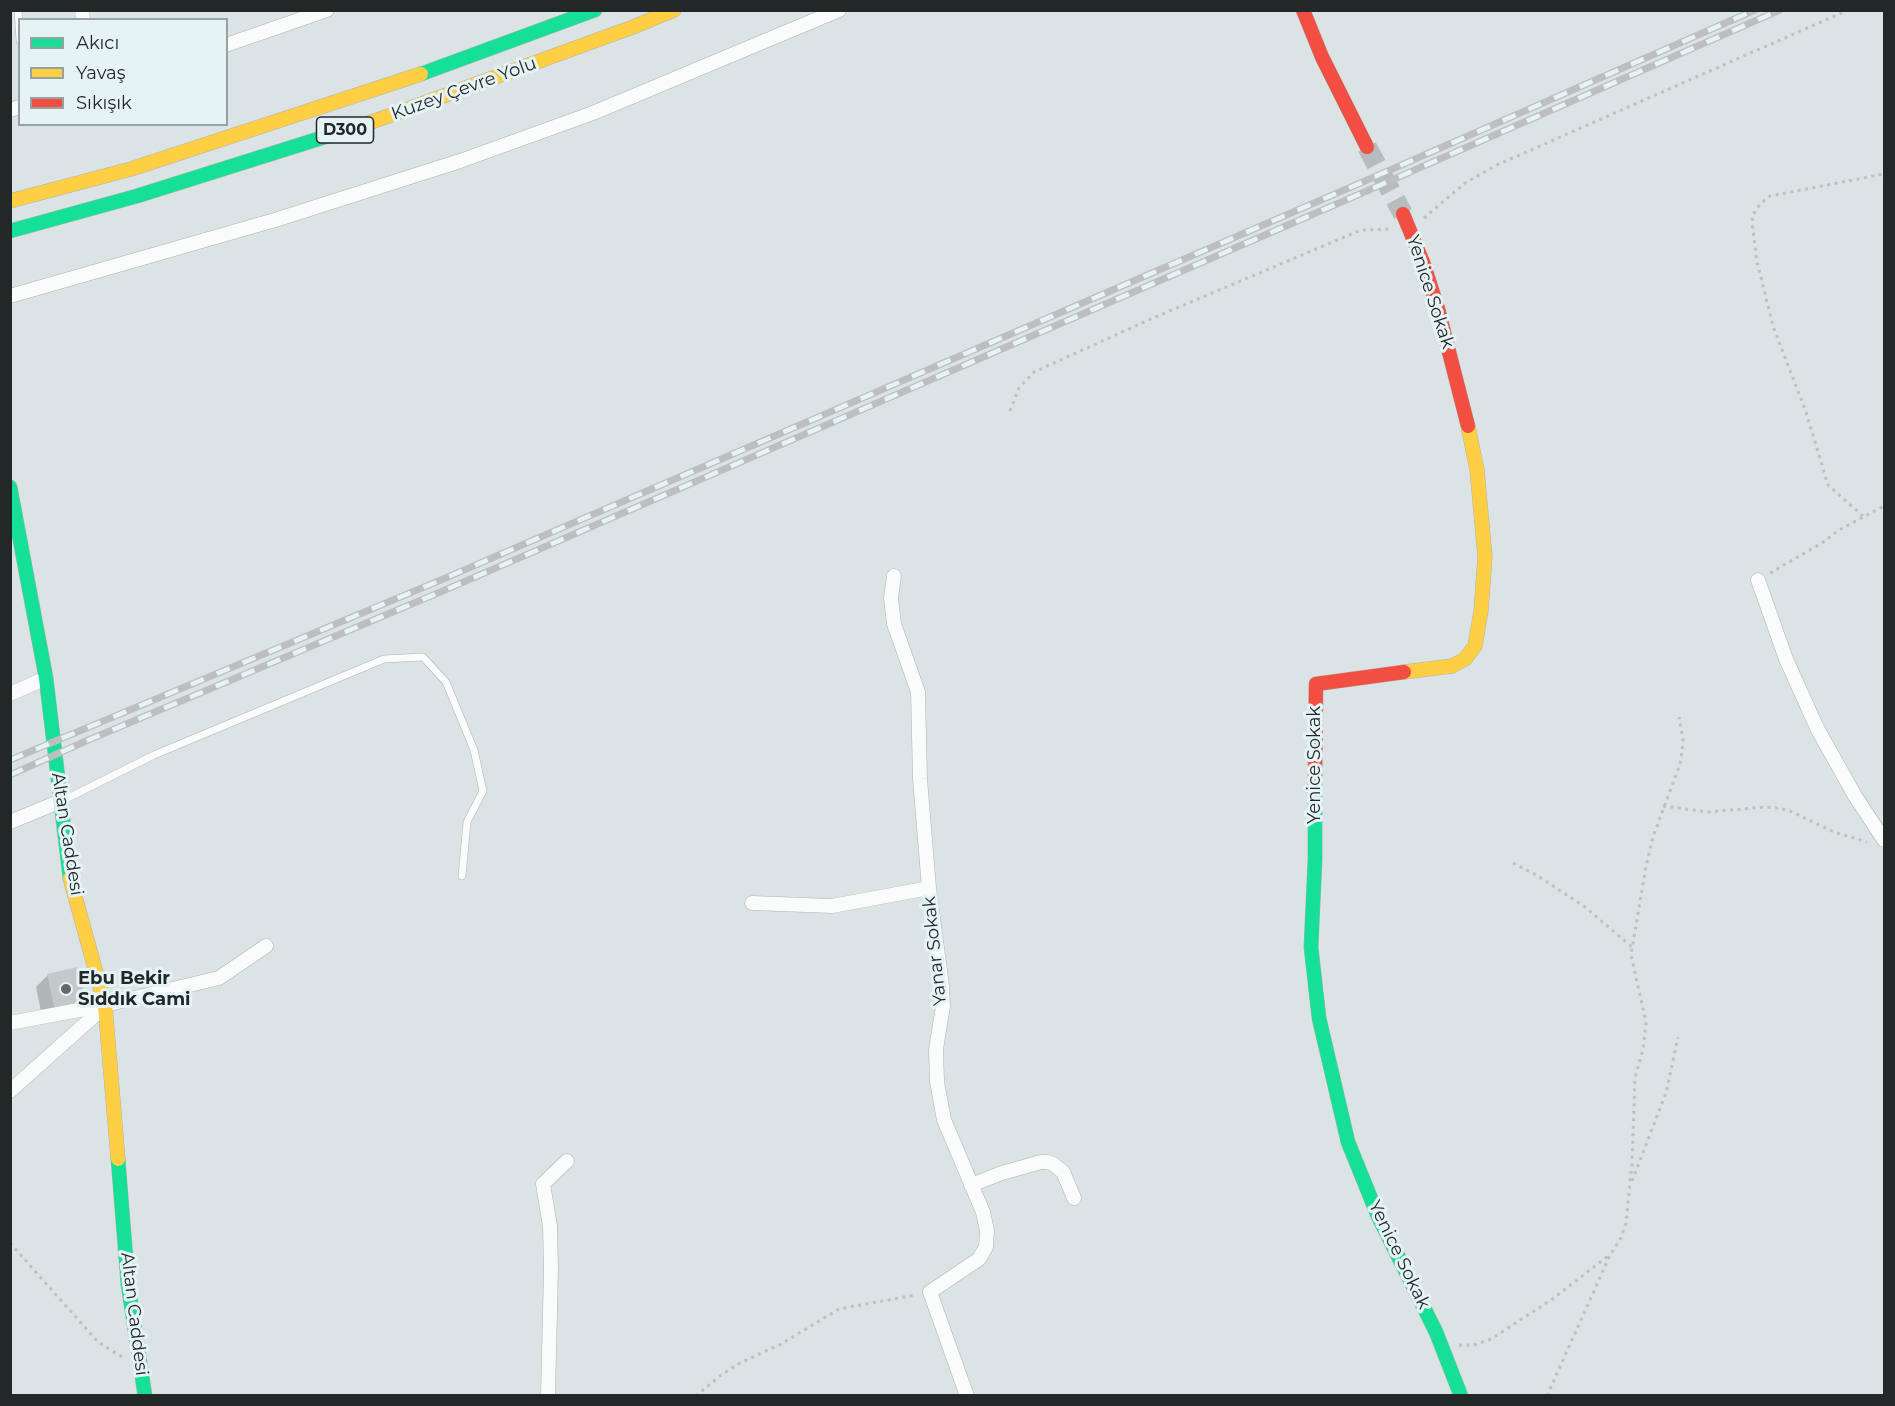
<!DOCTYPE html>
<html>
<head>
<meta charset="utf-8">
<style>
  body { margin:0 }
  #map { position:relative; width:1895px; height:1406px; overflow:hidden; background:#dce3e4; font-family:Montserrat,sans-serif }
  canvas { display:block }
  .frame { position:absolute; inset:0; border:12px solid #222727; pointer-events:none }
  .legend { position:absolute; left:18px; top:18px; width:210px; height:108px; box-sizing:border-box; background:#e6f3f4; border:2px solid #98a1a2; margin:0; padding:8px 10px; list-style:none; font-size:18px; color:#222727 }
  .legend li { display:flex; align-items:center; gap:12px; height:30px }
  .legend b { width:30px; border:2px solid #98a1a2 }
</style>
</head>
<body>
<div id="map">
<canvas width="1895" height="1406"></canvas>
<div class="frame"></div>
<ul class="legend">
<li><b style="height:8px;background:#16e098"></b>Akıcı</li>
<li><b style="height:8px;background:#ffcf43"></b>Yavaş</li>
<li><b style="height:8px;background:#f24e42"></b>Sıkışık</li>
</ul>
</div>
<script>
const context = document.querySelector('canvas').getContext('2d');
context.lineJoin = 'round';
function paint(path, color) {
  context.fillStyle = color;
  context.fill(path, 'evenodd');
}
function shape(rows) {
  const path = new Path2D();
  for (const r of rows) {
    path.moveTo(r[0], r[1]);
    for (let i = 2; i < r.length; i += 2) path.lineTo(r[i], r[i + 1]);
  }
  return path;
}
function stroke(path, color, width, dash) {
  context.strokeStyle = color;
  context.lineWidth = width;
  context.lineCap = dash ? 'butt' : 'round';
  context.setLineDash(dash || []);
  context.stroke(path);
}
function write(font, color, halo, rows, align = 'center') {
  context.font = font + ' Montserrat,sans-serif';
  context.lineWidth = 6;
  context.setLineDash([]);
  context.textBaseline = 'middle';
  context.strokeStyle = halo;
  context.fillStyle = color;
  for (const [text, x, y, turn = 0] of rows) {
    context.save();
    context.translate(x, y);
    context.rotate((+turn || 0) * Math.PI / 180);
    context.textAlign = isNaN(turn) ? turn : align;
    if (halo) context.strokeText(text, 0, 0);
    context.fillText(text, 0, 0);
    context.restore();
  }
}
paint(shape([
  [48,975,85,1003,43,1021,36,987]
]), '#0003');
paint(shape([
  [78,967,86,1004,55,1010,47,974]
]), '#c3c9ca');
stroke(shape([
  [1367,147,1403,214]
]), '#b7bdbe', 20, [20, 10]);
const lane = shape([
  [18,10,20,40],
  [64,800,154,755,384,659,423,657,446,682,474,750,483,791,467,822,462,876]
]);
const street = shape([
  [82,10,83,20],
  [226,45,327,10],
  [10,110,20,107],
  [10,296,275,220,460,161,593,113,839,10],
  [894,576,891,598,894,624,918,692,920,779,929,888,942,986,943,1006,936,1049,937,1082,944,1120,983,1212,987,1231,986,1247,979,1259,930,1292,967,1396],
  [1758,580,1786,659,1817,728,1855,796,1884,840],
  [10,694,46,678],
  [10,822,61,801],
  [752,903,832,906,929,888],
  [10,1023,105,1005,219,978,266,946],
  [10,1091,104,1007],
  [971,1185,1002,1173,1041,1162,1047,1162,1053,1164,1063,1172,1074,1198],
  [548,1396,551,1269,550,1226,543,1184,567,1161]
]);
const fast = shape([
  [421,74,595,10],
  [10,231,137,196,369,123],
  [10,487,46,678,70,878],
  [1315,777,1315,860,1311,947,1319,1018,1348,1142,1378,1216,1436,1332,1461,1396],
  [118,1159,128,1284,145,1396]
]);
const slow = shape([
  [369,123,633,27,674,10],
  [10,201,131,169,421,74],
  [1404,672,1452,666,1465,659,1475,646,1481,611,1485,557,1477,470,1468,426],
  [70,878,105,1005,118,1159]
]);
const jam = shape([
  [1303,10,1322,57,1367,147],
  [1403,214,1424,265,1438,309,1468,426],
  [1315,777,1316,684,1404,672]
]);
stroke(lane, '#aeb3b4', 8);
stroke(street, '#aeb3b4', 15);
stroke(fast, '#aeb3b4', 15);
stroke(slow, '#aeb3b4', 15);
stroke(jam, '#aeb3b4', 15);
stroke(shape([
  [1424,218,1465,183,1497,165,1848,10],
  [1010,411,1019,388,1034,372,1153,318,1361,230,1390,229],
  [1863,516,1828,485,1806,412,1773,326,1757,262,1752,222,1753,215,1760,204,1770,196,1884,174],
  [1770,573,1822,543,1839,530,1884,506],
  [1663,806,1708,812,1765,807,1778,808,1790,811,1834,832,1867,842],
  [1513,863,1538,876,1585,907,1632,947],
  [1632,1181,1666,1093,1678,1037],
  [10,1243,98,1342,122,1357],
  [1459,1345,1474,1345,1491,1339,1554,1298,1608,1256],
  [696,1396,721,1375,740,1363,781,1344,839,1309,915,1295],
  [1547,1396,1610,1255,1621,1238,1626,1223,1632,1163,1635,1078,1643,1049,1646,1022,1631,955,1646,866,1653,837,1680,764,1682,751,1683,739,1679,717]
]), '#bdc1c1', 3, [3, 4.5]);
stroke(lane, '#fafbfb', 7);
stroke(street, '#fafbfb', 14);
stroke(fast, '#16e098', 14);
stroke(slow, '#ffcf43', 14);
stroke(jam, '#f24e42', 14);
const rail = shape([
  [10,760,441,580,1365,181,1755,10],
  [10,775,86,741,445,590,1369,190,1780,10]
]);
stroke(rail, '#bdbebf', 7);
stroke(rail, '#e6f3f4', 4.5, [14]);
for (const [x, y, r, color] of [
  [66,989,6,"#636969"]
]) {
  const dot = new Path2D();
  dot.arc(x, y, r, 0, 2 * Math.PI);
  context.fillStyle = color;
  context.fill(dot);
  stroke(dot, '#e6f3f4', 2);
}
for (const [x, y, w] of [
  [345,130,57]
]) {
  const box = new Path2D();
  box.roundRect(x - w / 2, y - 13, w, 26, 4.5);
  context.fillStyle = '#e6f3f4';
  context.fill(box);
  stroke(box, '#222727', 1.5);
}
write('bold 16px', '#222727', null, [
  ["D300",345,130]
]);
write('18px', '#222727', '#e6f3f4', [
  ["Kuzey Çevre Yolu",464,89,-20],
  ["Yenice Sokak",1430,292,72],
  ["Yenice Sokak",1315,765,-90],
  ["Altan Caddesi",67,834,81],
  ["Yanar Sokak",935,951,-96],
  ["Yenice Sokak",1399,1255,64],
  ["Altan Caddesi",134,1314,83]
]);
write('bold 18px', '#222727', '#e6f3f4', [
  ["Ebu Bekir",78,979],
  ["Sıddık Cami",78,1000]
], 'left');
</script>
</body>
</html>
